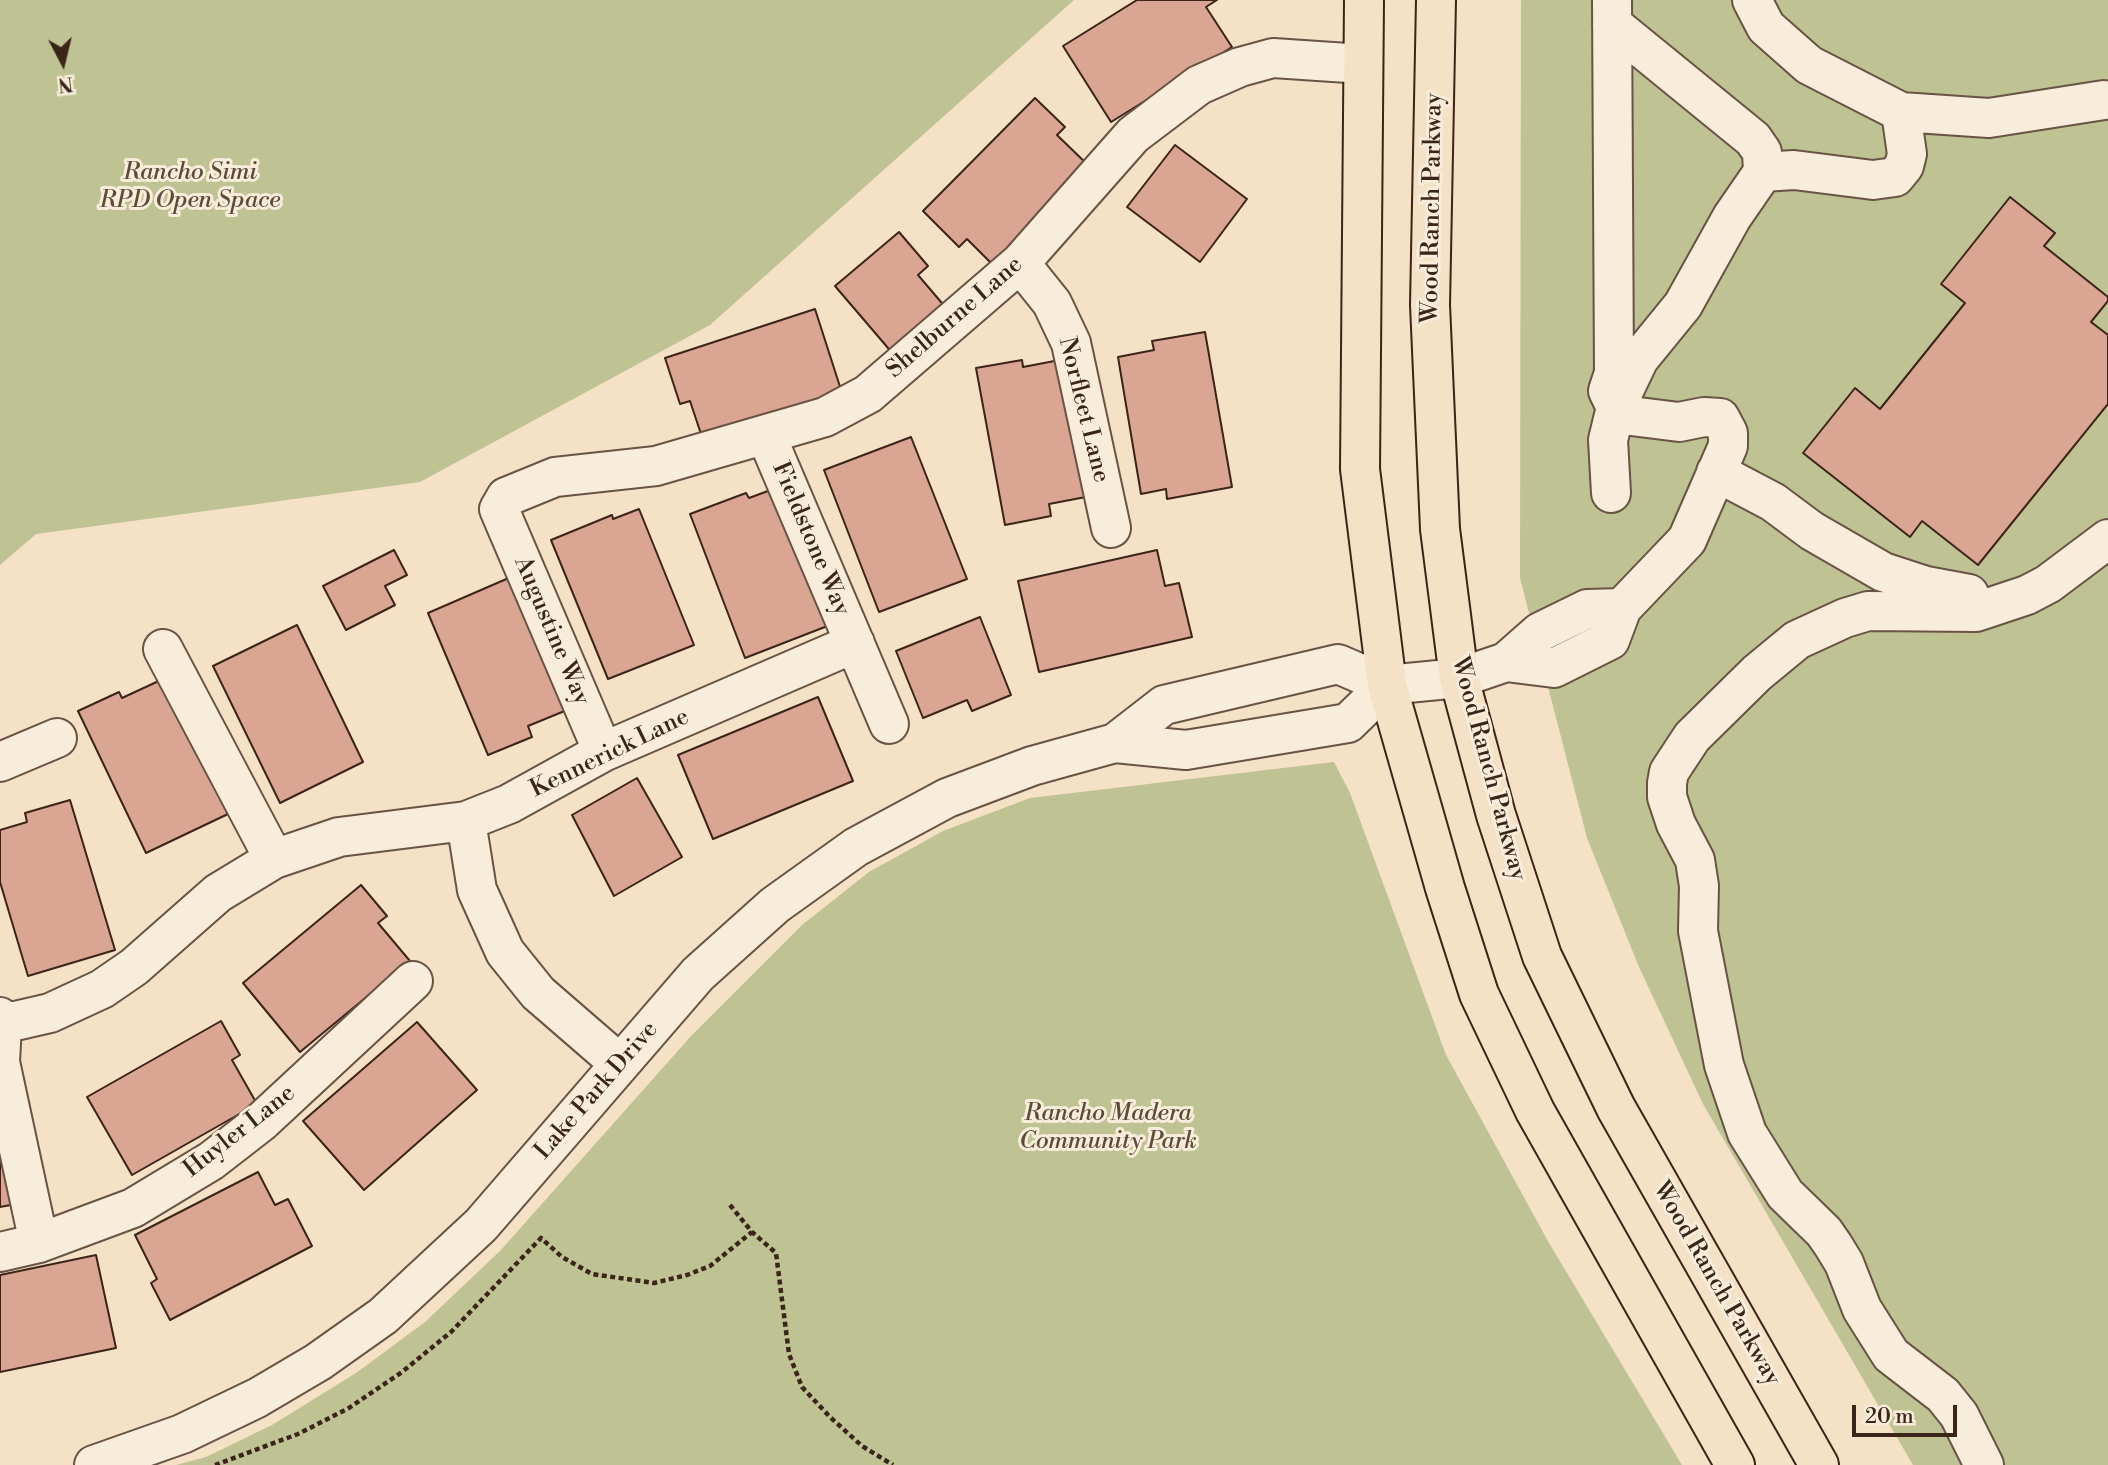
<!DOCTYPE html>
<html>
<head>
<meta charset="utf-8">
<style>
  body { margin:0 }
  #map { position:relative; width:2108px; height:1465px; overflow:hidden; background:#f4e1c6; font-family:"Libre Bodoni",serif }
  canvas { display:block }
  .north { position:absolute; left:28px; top:28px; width:70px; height:70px; -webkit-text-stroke:5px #f8ecda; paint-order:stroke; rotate:173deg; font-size:19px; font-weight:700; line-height:28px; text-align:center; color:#3b2418 }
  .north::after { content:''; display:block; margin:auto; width:24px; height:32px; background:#3b2418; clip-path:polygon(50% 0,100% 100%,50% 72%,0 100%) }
  .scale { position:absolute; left:1852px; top:1405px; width:105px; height:32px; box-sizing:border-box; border:4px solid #3b2418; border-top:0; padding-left:9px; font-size:21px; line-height:24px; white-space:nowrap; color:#3b2418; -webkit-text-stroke:5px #f8ecda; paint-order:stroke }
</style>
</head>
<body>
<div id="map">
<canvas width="2108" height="1465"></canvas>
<div class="north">N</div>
<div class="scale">20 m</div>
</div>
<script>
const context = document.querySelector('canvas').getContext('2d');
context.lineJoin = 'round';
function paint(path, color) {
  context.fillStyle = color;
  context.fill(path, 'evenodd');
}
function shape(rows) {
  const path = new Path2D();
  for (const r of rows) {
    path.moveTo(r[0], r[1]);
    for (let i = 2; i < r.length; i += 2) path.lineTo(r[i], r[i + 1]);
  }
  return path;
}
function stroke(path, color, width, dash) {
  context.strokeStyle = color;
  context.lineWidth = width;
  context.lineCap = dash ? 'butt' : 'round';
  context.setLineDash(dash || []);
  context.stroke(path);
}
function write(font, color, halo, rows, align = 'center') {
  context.font = font + ' "Libre Bodoni",serif';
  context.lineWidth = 6;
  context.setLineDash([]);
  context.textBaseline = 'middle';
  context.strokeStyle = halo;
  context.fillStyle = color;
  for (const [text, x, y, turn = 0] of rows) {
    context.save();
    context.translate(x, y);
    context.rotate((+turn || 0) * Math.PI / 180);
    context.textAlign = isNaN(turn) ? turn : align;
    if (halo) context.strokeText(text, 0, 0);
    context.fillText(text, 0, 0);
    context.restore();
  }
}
paint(shape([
  [0,0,1074,0,710,325,420,482,36,534,0,565],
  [1521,0,2108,0,2108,1465,1913,1465,1703,1104,1639,967,1587,838,1520,578],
  [1334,762,1350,793,1446,1055,1549,1243,1682,1465,176,1465,206,1457,272,1425,356,1373,425,1322,500,1251,692,1035,802,925,869,872,943,831,1030,798]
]), '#bfc293');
const building = shape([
  [1137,0,1217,0,1206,7,1232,47,1111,122,1063,46,1137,0],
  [1035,98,1065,127,1057,135,1091,168,994,266,967,239,959,247,923,211,1035,98],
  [1175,145,1247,199,1200,262,1127,207,1175,145],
  [2010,197,2055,233,2044,246,2108,297,2108,301,2091,322,2108,335,2108,404,1978,565,1922,521,1910,537,1803,453,1855,388,1880,409,1965,303,1941,284,2010,197],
  [899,232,928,266,918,275,947,309,894,355,835,286,899,232],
  [815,309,843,396,703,440,690,401,680,404,665,358,815,309],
  [1205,332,1232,487,1167,499,1166,489,1141,494,1118,357,1154,350,1152,341,1205,332],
  [1065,359,1091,496,1049,504,1051,516,1005,525,976,368,1022,360,1023,367,1065,359],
  [911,437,967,579,879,612,824,470,911,437],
  [776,488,830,625,745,658,690,514,746,493,749,498,776,488],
  [639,509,694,645,608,679,551,540,612,515,613,519,639,509],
  [394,550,407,575,385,586,395,605,346,630,323,586,394,550],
  [1157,550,1165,586,1179,583,1192,637,1039,672,1018,581,1157,550],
  [511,577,567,710,528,726,532,737,488,755,428,613,511,577],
  [980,617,1011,695,972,711,967,700,923,718,896,651,980,617],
  [297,625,363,762,280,803,213,666,297,625],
  [163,679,228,814,146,853,78,711,119,692,122,698,163,679],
  [818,697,853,781,713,839,678,755,818,697],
  [637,778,682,857,614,896,572,815,637,778],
  [70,800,115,950,28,976,0,882,0,830,27,822,25,813,70,800],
  [361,885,387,916,378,923,410,961,300,1052,243,983,361,885],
  [221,1021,240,1055,232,1060,257,1104,132,1175,87,1097,221,1021],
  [417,1022,477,1090,364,1190,303,1121,417,1022],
  [0,1123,16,1204,0,1207,0,1123],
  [258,1172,275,1205,288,1199,312,1246,170,1320,151,1283,157,1279,135,1235,258,1172],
  [96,1255,116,1348,0,1372,0,1275,96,1255]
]);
paint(building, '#daa593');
stroke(building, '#3b2418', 2);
const minor = shape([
  [1752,0,1766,27,1809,65,1901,112,1989,118,2104,100],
  [1763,172,1794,170,1873,180,1895,177,1904,166,1907,154,1901,112],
  [1020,263,1052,303,1071,343,1111,528],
  [766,435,889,724],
  [1716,472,1773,502,1812,531,1883,572,1926,586,1969,594],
  [1611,493,1608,440,1616,407,1639,359,1683,305,1732,217,1763,172,1762,152,1753,139,1612,24],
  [163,649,274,859],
  [1506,662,1554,668,1610,640,1622,608,1687,540,1728,446,1728,433,1720,418,1704,417,1679,422,1631,416,1616,407,1608,391,1614,373,1612,0],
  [1115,743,1164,705,1338,664,1387,685,1459,678,1506,662,1540,632,1587,609,1622,608],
  [603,752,499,509,506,497,555,477,656,466,825,417,868,394,1020,263,1133,135,1199,85,1240,67,1273,58,1363,64],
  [0,762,57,738],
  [466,821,477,890,505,952,538,993,620,1064],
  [0,1017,2,1024,0,1062,39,1243],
  [2,1024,50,1013,102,989,134,967,218,893,274,859,339,837,466,821,509,804,603,752,855,643],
  [0,1252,39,1243,133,1208,211,1161,260,1123,413,981],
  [94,1465,182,1434,257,1398,318,1362,383,1316,481,1225,698,974,775,905,856,847,947,798,1032,766,1115,743,1186,750,1348,723,1387,685],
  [1984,1465,1959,1415,1943,1395,1891,1355,1862,1309,1844,1263,1833,1245,1824,1232,1785,1194,1747,1133,1724,1065,1698,931,1699,886,1695,860,1676,824,1667,797,1667,783,1669,772,1692,737,1757,673,1797,640,1845,618,1868,611,1976,612,2027,595,2048,584,2108,539]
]);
const major = shape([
  [1364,0,1360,469,1387,685,1445,888,1479,994,1535,1111,1735,1465],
  [1436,0,1430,305,1440,529,1459,678,1496,815,1542,956,1616,1108,1819,1465]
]);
stroke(minor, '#695344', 42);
stroke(major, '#3b2418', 42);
stroke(shape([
  [730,1205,752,1232,776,1253,789,1354,802,1387,830,1417,862,1446,893,1465],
  [215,1465,298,1434,349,1408,402,1372,451,1332,541,1238,562,1257,592,1274,654,1283,687,1275,710,1266,752,1232]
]), '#3b2418', 4.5, [5, 3.5]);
stroke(minor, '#f8ecda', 38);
stroke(major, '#f4e1c6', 38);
write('italic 24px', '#5c4c37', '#f8ecda', [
  ["Rancho Simi",190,173],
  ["RPD Open Space",190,201],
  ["Rancho Madera",1108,1114],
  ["Community Park",1108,1142]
]);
write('24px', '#3b2418', '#f8ecda', [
  ["Wood Ranch Parkway",1433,208,-89],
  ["Shelburne Lane",955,318,-41],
  ["Norfleet Lane",1083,410,76],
  ["Fieldstone Way",810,539,67],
  ["Augustine Way",551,631,67],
  ["Kennerick Lane",610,754,-26],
  ["Wood Ranch Parkway",1488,769,75],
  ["Lake Park Drive",597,1091,-49],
  ["Huyler Lane",240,1132,-38],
  ["Wood Ranch Parkway",1716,1284,60]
]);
</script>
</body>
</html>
